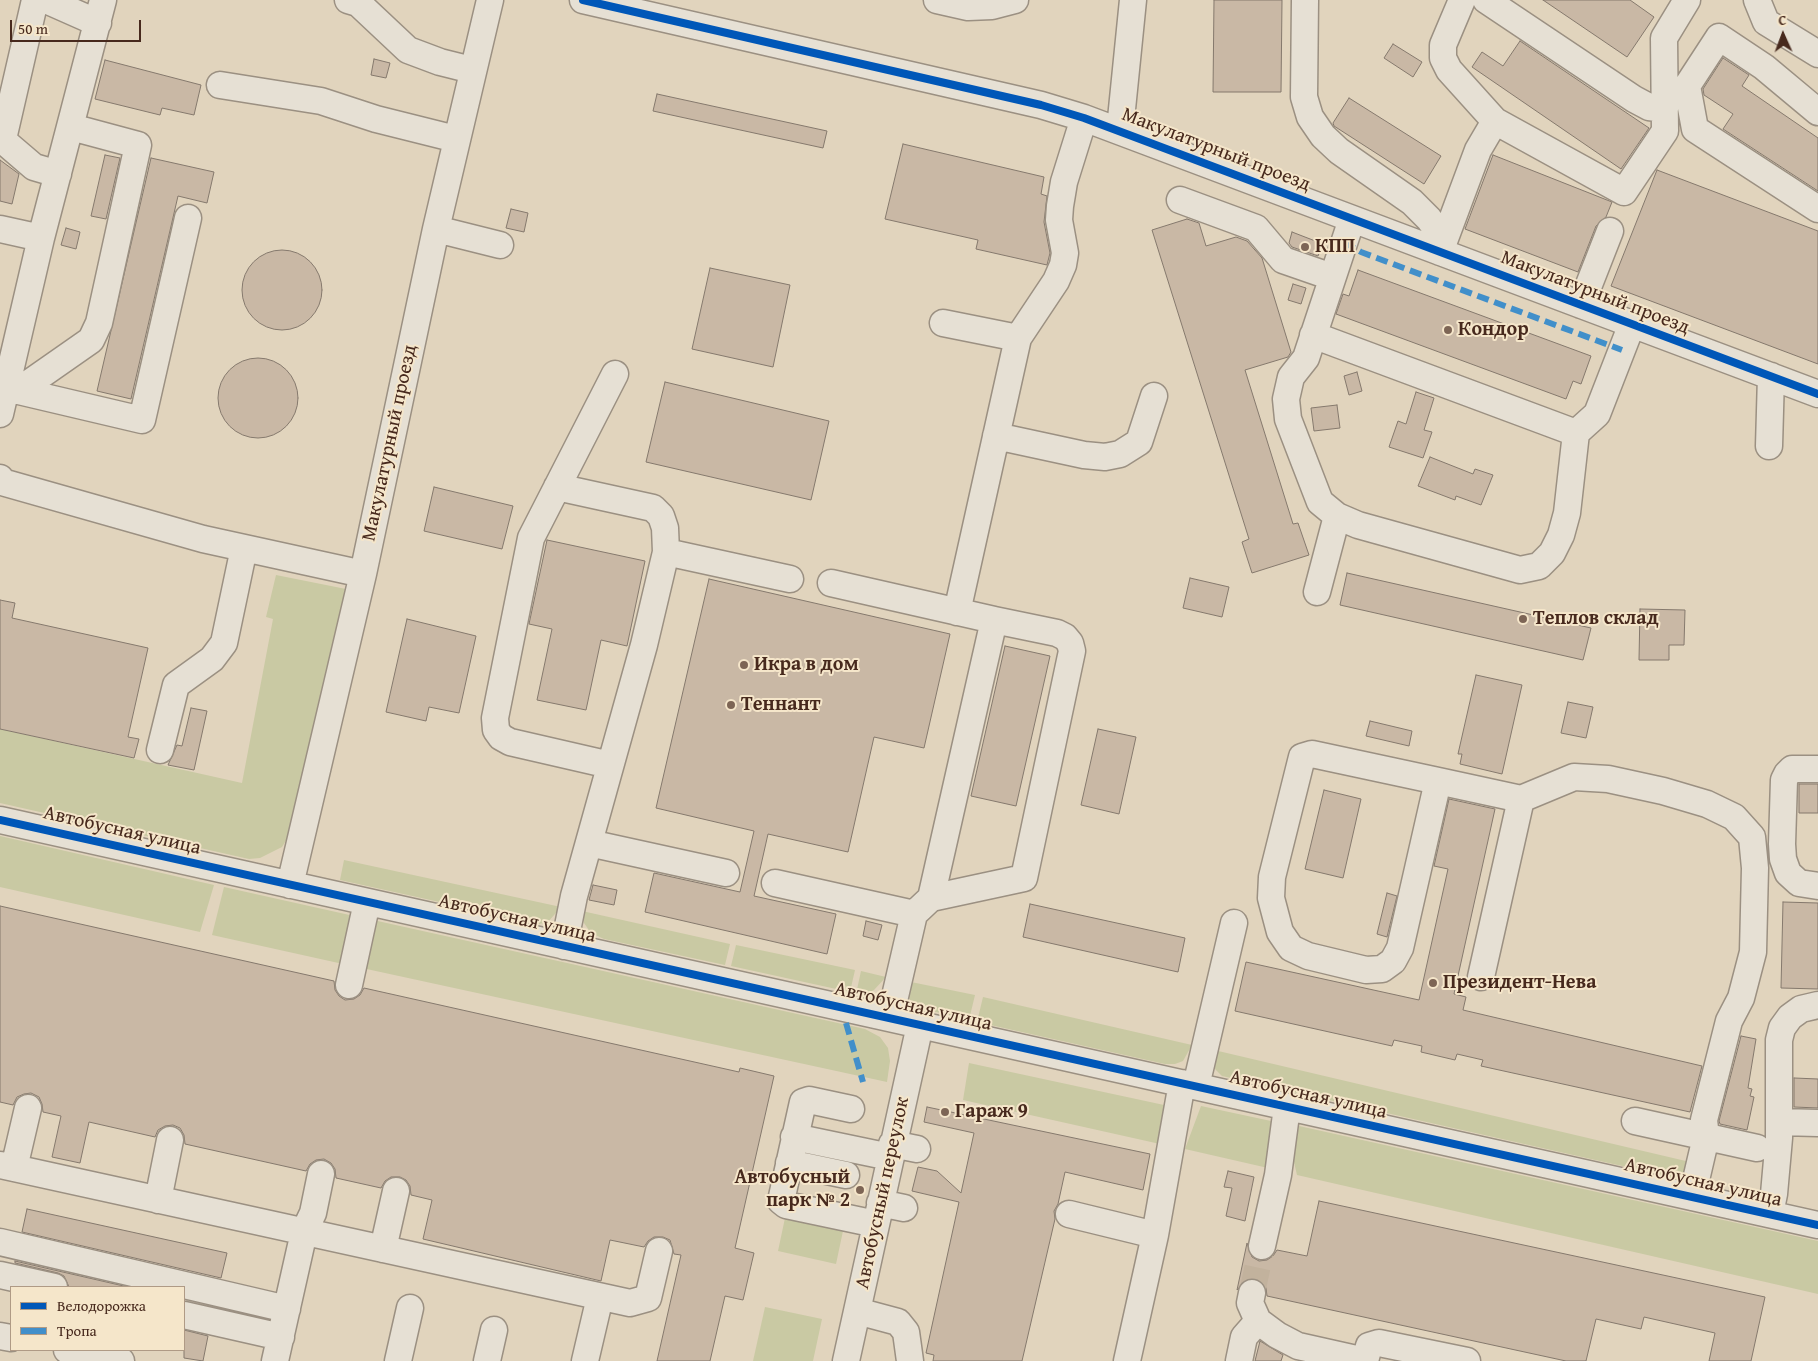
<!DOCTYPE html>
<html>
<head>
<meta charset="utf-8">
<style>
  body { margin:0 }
  #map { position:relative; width:1818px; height:1361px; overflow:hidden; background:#e1d4bd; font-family:"Gentium Book Plus",serif }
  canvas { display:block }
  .legend { position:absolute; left:10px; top:1286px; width:175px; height:65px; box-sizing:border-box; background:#f5e6ca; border:1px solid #af9a85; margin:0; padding:6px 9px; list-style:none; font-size:15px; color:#47291d }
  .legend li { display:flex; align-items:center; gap:10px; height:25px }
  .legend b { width:25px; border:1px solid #af9a85 }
  .north { position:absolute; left:1758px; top:10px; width:50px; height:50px; -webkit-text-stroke:4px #f5e6ca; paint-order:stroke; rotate:358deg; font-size:14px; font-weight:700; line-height:20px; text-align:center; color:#47291d }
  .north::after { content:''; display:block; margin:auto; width:18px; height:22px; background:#47291d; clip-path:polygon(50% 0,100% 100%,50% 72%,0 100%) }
  .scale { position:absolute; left:10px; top:20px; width:131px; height:22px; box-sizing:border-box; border:2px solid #47291d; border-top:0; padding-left:6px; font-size:15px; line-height:18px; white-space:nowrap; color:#47291d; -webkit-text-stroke:4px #f5e6ca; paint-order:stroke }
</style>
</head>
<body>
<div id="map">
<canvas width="1818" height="1361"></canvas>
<ul class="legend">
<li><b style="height:6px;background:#0057b8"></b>Велодорожка</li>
<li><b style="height:6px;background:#418fca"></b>Тропа</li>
</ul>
<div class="north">С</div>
<div class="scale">50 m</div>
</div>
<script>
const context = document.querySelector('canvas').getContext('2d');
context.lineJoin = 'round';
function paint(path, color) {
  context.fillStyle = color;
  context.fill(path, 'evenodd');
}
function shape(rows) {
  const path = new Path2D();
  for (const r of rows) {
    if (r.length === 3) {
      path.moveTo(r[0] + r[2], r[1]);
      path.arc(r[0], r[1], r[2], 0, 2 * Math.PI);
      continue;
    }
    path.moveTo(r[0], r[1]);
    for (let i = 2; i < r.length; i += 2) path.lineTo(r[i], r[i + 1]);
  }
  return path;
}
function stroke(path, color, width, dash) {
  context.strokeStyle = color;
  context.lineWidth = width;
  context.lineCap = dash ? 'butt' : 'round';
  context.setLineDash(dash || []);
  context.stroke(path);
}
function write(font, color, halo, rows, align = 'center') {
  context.font = font + ' "Gentium Book Plus",serif';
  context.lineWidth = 4;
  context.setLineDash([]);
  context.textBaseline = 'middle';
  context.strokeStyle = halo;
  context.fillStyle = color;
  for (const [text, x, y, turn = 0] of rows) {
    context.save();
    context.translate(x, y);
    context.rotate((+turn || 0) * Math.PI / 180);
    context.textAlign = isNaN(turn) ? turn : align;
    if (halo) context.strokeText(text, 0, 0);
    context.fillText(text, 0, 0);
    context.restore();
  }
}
paint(shape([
  [276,575,346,589,290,834,282,847,260,858,249,859,0,803,0,729,242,783,273,619,266,617],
  [0,836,214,885,200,932,0,887],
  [344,860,561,907,548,922,539,924,340,880],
  [224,887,354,916,343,964,212,935],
  [582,911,730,944,725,965,604,939,591,933,584,923],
  [373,920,865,1029,880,1037,888,1048,890,1061,887,1082,362,968],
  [736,945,855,970,850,992,731,966],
  [861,971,886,977,874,990,865,994,856,994],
  [911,982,975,995,969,1020,920,1008,912,1004,909,998],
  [983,997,1192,1045,1183,1061,1175,1064,1165,1064,977,1022],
  [1214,1050,1690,1162,1685,1177,1680,1179,1222,1076,1215,1069,1212,1060],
  [969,1063,1164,1105,1160,1144,963,1100],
  [1201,1106,1271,1121,1268,1168,1185,1149],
  [1299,1126,1818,1241,1818,1294,1297,1175,1293,1158],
  [785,1218,843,1231,836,1264,778,1251],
  [765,1307,822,1319,813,1361,753,1361]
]), '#c9c9a3');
const building = shape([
  [1214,0,1282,0,1281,92,1213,92,1214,0],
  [1543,0,1630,0,1654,17,1627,57,1543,0],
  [1520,41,1649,128,1621,169,1472,67,1482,52,1503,66,1520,41],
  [1393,44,1422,62,1413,77,1384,58,1393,44],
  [1723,58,1749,75,1742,86,1818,138,1818,191,1723,129,1733,114,1704,95,1703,89,1723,58],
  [374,59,390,63,386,78,371,75,374,59],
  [105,60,201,85,194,115,162,108,160,115,95,99,105,60],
  [657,94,827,131,823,148,653,111,657,94],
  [1349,98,1441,156,1424,184,1334,126,1333,123,1349,98],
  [903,144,1044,177,1041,194,1047,196,1044,222,1050,253,1047,265,976,249,978,240,885,219,903,144],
  [105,155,120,158,106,219,91,216,105,155],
  [1493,155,1612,202,1606,217,1596,226,1578,272,1465,229,1493,155],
  [151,158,214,172,207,203,178,196,131,399,97,391,151,158],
  [0,160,19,174,12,204,0,201,0,160],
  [1657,170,1818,231,1818,364,1611,286,1657,170],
  [511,209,528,213,524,232,506,228,511,209],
  [1187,219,1199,223,1206,246,1236,237,1247,241,1262,258,1291,352,1288,357,1245,370,1293,524,1298,523,1309,555,1252,573,1242,542,1249,539,1152,230,1187,219],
  [66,228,80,232,76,249,61,245,66,228],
  [1292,232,1323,244,1318,256,1292,247,1289,243,1292,232],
  [282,290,40],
  [710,268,790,285,773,367,692,349,710,268],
  [1358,270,1591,356,1581,384,1573,381,1566,399,1336,314,1343,294,1349,296,1358,270],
  [1293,284,1306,288,1301,304,1288,300,1293,284],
  [258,398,40],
  [1357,372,1362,391,1349,395,1344,376,1357,372],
  [665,382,829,421,811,500,646,462,665,382],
  [1416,392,1434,398,1424,430,1432,432,1423,458,1389,447,1398,421,1406,424,1416,392],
  [1337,405,1340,428,1314,431,1311,408,1337,405],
  [1430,457,1473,474,1475,469,1493,475,1481,505,1456,496,1455,500,1418,486,1430,457],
  [434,487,513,506,502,549,424,531,434,487],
  [547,540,645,561,627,646,601,640,586,710,537,700,552,629,529,624,547,540],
  [1347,573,1591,628,1583,660,1340,605,1347,573],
  [1190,578,1229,587,1222,617,1183,608,1190,578],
  [709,579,950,634,924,748,874,737,848,852,768,834,754,896,836,914,827,954,645,912,654,873,740,892,754,831,656,808,709,579],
  [0,600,15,603,12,618,148,648,128,737,139,739,134,758,0,729,0,600],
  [1640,609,1685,610,1684,645,1669,645,1669,660,1639,660,1640,609],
  [407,619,476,636,459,713,429,707,426,721,386,712,407,619],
  [1005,646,1050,656,1016,806,971,796,1005,646],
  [1476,675,1522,685,1502,774,1460,764,1462,754,1458,754,1476,675],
  [1568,702,1593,707,1586,738,1561,733,1568,702],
  [191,708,207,711,194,770,168,765,177,745,182,746,191,708],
  [1370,721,1412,731,1409,746,1366,736,1370,721],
  [1098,729,1136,737,1119,814,1081,805,1098,729],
  [1799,784,1818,784,1818,813,1799,813,1799,784],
  [1324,790,1361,799,1343,878,1305,869,1324,790],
  [1449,799,1495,809,1454,994,1466,997,1463,1010,1702,1066,1690,1112,1481,1066,1483,1060,1457,1054,1455,1060,1421,1052,1422,1046,1394,1040,1392,1046,1235,1011,1246,962,1419,1000,1448,869,1434,866,1449,799],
  [593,885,617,890,614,905,589,900,593,885],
  [1387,893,1397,896,1387,937,1377,934,1387,893],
  [1783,902,1818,903,1818,989,1781,988,1783,902],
  [1030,904,1185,938,1178,972,1023,937,1030,904],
  [0,906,334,981,335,990,339,996,345,1000,354,999,360,995,364,988,739,1072,740,1068,774,1076,735,1248,754,1253,743,1300,725,1296,710,1361,657,1361,681,1255,674,1254,670,1240,663,1237,654,1237,648,1241,644,1247,610,1240,601,1281,423,1239,432,1200,411,1195,410,1186,406,1180,400,1177,391,1177,385,1181,381,1188,336,1178,335,1169,331,1163,324,1159,316,1160,310,1164,306,1171,185,1144,184,1135,180,1128,173,1125,165,1126,158,1130,155,1137,89,1122,80,1163,52,1157,61,1116,43,1112,42,1104,39,1097,31,1093,24,1094,17,1097,13,1105,0,1102,0,906],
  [866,921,882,925,878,940,863,936,866,921],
  [1741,1036,1756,1039,1748,1088,1752,1089,1750,1096,1754,1097,1747,1130,1720,1124,1719,1121,1741,1036],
  [1794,1078,1818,1079,1818,1108,1794,1107,1794,1078],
  [927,1107,1150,1154,1143,1190,1065,1172,1058,1204,1054,1211,1055,1219,1022,1361,933,1361,934,1355,926,1353,959,1202,912,1191,918,1167,937,1171,961,1193,974,1133,924,1122,927,1107],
  [1228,1171,1254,1177,1245,1221,1226,1216,1232,1188,1224,1187,1228,1171],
  [1319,1201,1765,1297,1751,1361,1709,1361,1715,1333,1644,1317,1641,1329,1596,1319,1586,1361,1566,1361,1267,1296,1266,1288,1262,1281,1255,1278,1247,1279,1237,1290,1247,1243,1252,1257,1259,1261,1267,1260,1273,1256,1277,1250,1307,1256,1319,1201],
  [27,1209,227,1253,221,1278,22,1232,27,1209],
  [15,1261,128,1287,69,1287,64,1276,58,1273,15,1263,15,1261],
  [184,1330,208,1336,203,1361,184,1358,184,1330],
  [1260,1341,1283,1355,1281,1361,1255,1361,1260,1341]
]);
paint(building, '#c9b8a5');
stroke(building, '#85796d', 1);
stroke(shape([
  [1252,1293,1262,1246]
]), '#c2b29d', 26, [26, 13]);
const minor = shape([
  [46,0,98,23],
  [348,0,358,3,408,50,440,62,472,70],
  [583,0,1041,105,1084,118,1818,394],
  [937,0,968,7,992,6,1015,0],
  [1305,0,1304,97,1310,117,1323,136,1339,151,1412,202,1429,219,1444,240],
  [1462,0,1443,45,1443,58,1449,70,1495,121,1624,192,1665,131,1664,38,1687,0],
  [1486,0,1634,99,1649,107,1665,109],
  [1757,0,1766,22,1818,54],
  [220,85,321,101,376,119,456,139],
  [1818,112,1764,67,1719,37,1687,86,1695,129,1818,209],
  [1118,130,1121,119,1133,0],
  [0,138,34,167,58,174],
  [3,139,35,0],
  [1180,200,1256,228,1283,260,1332,277],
  [1352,219,1306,358,1291,377,1286,399,1288,419,1320,502,1337,516,1358,525,1520,570,1539,566,1552,553,1561,535,1567,513,1576,433,1597,414,1632,324],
  [0,229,41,238],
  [436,229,500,245],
  [1440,252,1478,150,1495,121],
  [1581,305,1610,231],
  [943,323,1018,338],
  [1313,335,1576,433],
  [6,388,142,420,188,218],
  [18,391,91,340,99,323,138,145,71,127],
  [0,414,41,238,103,0],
  [996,436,1084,455,1105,457,1120,454,1139,442,1154,396],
  [1769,446,1771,376],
  [0,478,2,482,203,539,363,574],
  [557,487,653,508,661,516,665,528,666,552],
  [831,583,994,620,931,898,914,914],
  [1317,592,1337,516],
  [957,612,1018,338,1056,281,1063,265,1065,253,1059,220,1060,206,1064,182,1084,118],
  [160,750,176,685,212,659,224,643,244,548],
  [610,765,510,742,501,737,496,730,495,718,531,538,615,374],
  [1818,769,1792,769,1787,774,1784,780,1782,844,1783,859,1788,873,1799,883,1818,886],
  [1438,781,1400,948,1393,961,1382,969,1366,970,1308,956,1291,948,1280,932,1271,898,1272,877,1302,757,1312,754,1438,781,1521,799],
  [0,820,1818,1225],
  [589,843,726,873],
  [775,883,914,914,890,1018],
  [290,885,363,574,436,229,490,0],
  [931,898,1024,878,1072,651,1070,643,1065,637,1057,633,994,620],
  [564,946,574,896,644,645,666,552,790,579],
  [1481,977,1521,799,1574,777,1608,779,1663,791,1707,804,1734,817,1752,837,1755,868,1753,952,1741,998,1729,1021,1704,1120,1706,1137,1692,1197],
  [349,985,367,902],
  [1196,1086,1234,923],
  [851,1109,809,1100,803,1102,781,1201,786,1205,876,1224],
  [1635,1121,1757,1148],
  [1779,1122,1818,1123],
  [794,1137,890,1157],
  [892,1144,917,1149],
  [789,1163,846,1175],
  [0,1165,630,1303,648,1298,659,1251],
  [14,1168,28,1108],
  [158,1200,170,1140],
  [880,1203,904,1208],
  [1069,1214,1155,1235],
  [1770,1214,1774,1194,1779,1138,1779,1040,1782,1028,1790,1017,1801,1009,1818,1005],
  [0,1242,287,1309],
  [1262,1246,1278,1175,1287,1107],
  [383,1249,396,1191],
  [0,1275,54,1287],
  [1252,1293,1250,1303,1258,1321,1277,1335,1298,1346,1365,1361,1369,1346,1379,1343,1467,1361],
  [857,1311,898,1322,906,1332,910,1361],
  [184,1315,281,1337],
  [0,1336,11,1338],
  [67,1350,121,1361],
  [275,1361,304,1232,313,1213,321,1174],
  [398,1361,410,1308],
  [487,1361,494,1330],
  [585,1361,600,1297],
  [846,1361,920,1025],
  [1127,1361,1155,1235,1182,1083],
  [1239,1361,1244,1337,1258,1321]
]);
stroke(minor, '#9b9082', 29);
stroke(minor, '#e6e0d4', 26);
stroke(shape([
  [1344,242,1361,252,1622,350],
  [846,1023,863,1082]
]), '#418fca', 6, [12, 6]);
stroke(shape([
  [583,0,1041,105,1084,118,1818,394],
  [0,820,1818,1225]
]), '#0057b8', 8);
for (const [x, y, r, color] of [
  [1305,247,5,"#7d6555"],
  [1448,330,5,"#7d6555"],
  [1523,619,5,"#7d6555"],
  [744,665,5,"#7d6555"],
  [731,705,5,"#7d6555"],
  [1433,983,5,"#7d6555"],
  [945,1112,5,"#7d6555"],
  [860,1190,5,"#7d6555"]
]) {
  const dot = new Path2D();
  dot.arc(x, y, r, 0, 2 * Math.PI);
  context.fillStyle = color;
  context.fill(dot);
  stroke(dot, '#f5e6ca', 2);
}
write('20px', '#47291d', '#f5e6ca', [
  ["Макулатурный проезд",1216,150,21],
  ["Макулатурный проезд",1595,293,21],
  ["Макулатурный проезд",390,443,-78],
  ["Автобусная улица",122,831,13],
  ["Автобусная улица",517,919,13],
  ["Автобусная улица",913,1007,13],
  ["Автобусная улица",1308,1095,13],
  ["Автобусная улица",1703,1183,13],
  ["Автобусный переулок",883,1193,-78]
]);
write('bold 20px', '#47291d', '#f5e6ca', [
  ["КПП",1315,247],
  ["Кондор",1458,330],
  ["Теплов склад",1533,619],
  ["Икра в дом",754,665],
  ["Теннант",741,705],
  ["Президент-Нева",1443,983],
  ["Гараж 9",955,1112],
  ["Автобусный",850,1178,"right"],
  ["парк № 2",850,1201,"right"]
], 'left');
</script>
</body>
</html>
